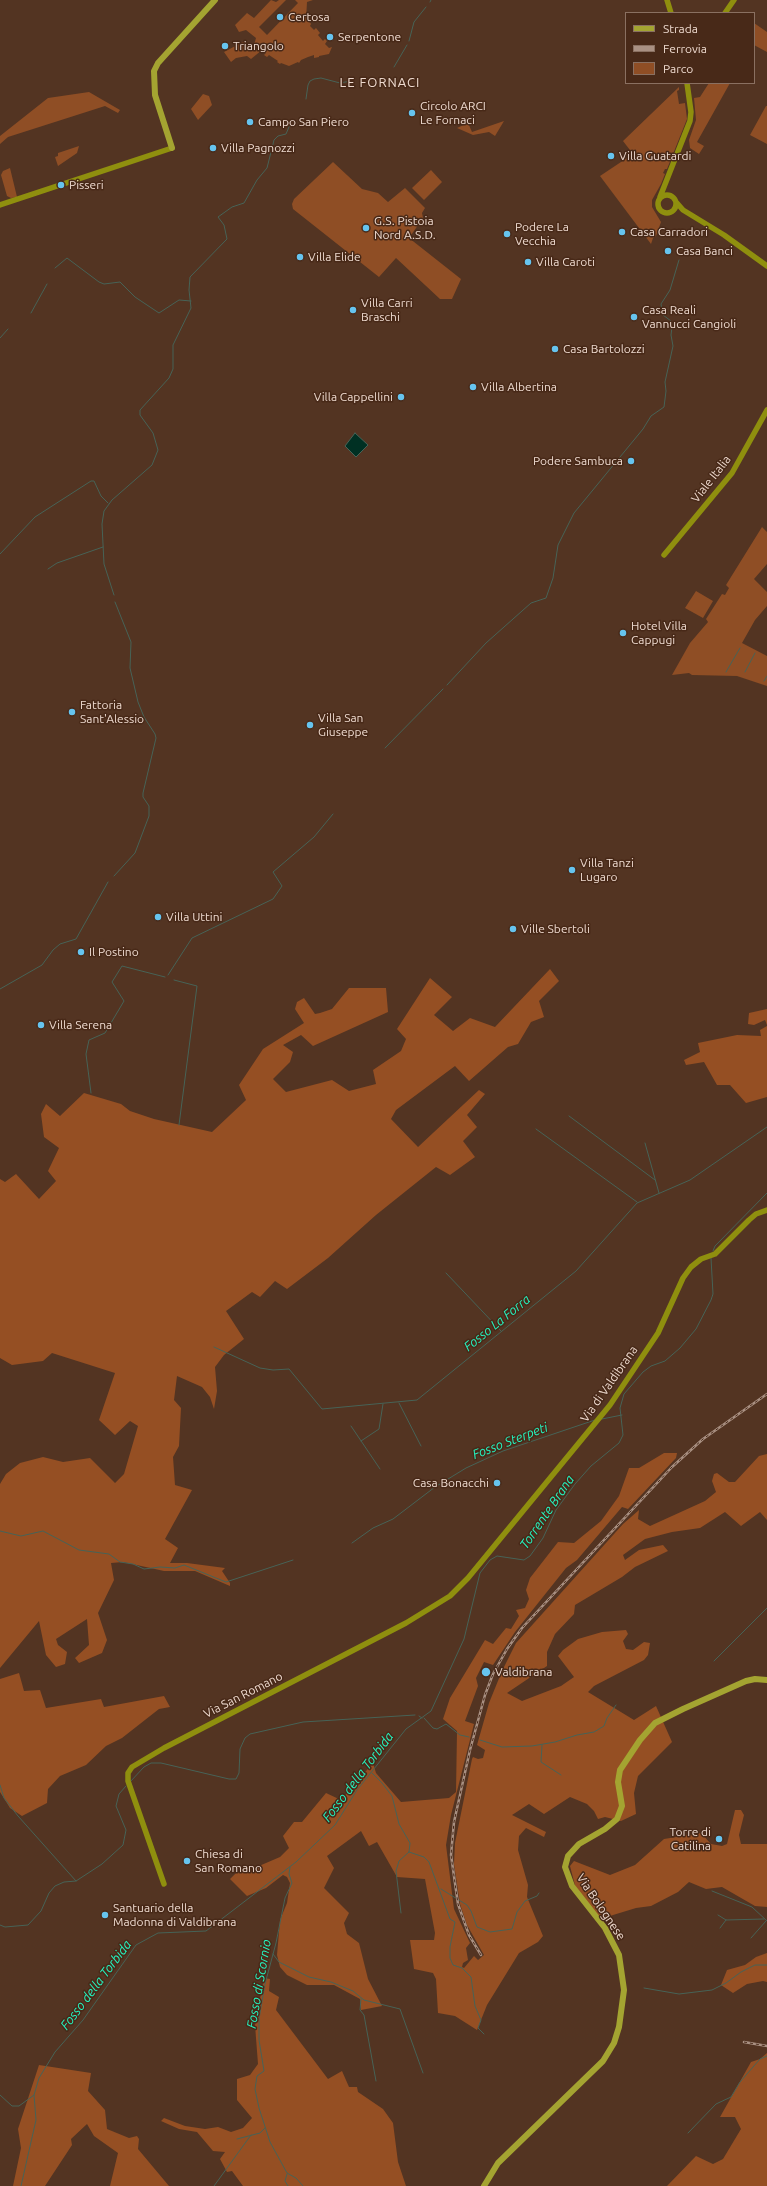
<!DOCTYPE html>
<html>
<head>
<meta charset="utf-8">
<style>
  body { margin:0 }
  #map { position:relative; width:767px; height:2186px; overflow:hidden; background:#533422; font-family:Ubuntu,sans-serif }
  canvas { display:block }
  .legend { position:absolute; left:625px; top:12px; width:130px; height:72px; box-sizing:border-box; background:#482918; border:1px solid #8a7061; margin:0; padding:5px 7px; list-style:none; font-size:12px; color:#eedacf }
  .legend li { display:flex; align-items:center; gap:8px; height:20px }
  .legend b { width:20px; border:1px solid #8a7061 }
</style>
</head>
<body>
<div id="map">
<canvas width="767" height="2186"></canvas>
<ul class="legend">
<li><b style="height:5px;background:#a4a431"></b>Strada</li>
<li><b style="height:5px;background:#a99082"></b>Ferrovia</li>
<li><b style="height:11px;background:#8f4e25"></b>Parco</li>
</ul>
</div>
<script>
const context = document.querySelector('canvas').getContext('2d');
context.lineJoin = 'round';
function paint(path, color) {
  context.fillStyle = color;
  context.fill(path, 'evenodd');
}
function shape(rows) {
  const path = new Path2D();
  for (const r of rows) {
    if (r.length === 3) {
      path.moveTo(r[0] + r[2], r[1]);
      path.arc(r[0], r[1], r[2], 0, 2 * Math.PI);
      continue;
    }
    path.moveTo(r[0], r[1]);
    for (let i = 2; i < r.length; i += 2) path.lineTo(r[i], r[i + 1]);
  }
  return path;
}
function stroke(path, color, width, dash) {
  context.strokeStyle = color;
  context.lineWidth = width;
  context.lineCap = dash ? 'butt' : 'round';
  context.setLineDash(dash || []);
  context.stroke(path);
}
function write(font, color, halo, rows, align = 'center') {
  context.font = font + ' Ubuntu,sans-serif';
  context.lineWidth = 3;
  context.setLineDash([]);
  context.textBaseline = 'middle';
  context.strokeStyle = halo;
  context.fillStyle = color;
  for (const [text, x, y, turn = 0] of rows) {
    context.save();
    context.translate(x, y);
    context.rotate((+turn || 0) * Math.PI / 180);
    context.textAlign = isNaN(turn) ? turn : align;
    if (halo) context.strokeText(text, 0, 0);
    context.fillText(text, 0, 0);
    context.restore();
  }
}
paint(shape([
  [271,0,276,2,279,0,286,0,259,27,267,35,298,3,295,0,313,0,307,2,306,20,309,20,311,24,310,26,314,30,316,28,320,33,318,35,323,41,325,39,327,41,325,44,329,48,332,47,329,54,319,56,319,57,314,58,314,55,308,57,301,60,299,63,298,62,289,66,281,63,280,64,277,62,278,61,269,55,267,57,264,55,266,53,262,50,251,59,247,56,236,58,231,62,224,52,243,42,254,45,256,38,246,30,239,32,235,25,247,13,254,18],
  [754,23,767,32,767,52,754,45],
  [709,83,730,83,697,142,704,146,699,154,690,148,689,140,696,120,694,98,700,97],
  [679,87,679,90,677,91,679,104,685,103,687,119,667,169,665,169,663,173,665,174,661,184,652,200,652,207,661,222,656,236,653,238,651,244,600,176,633,154,623,141],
  [89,92,120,110,118,113,105,106,8,137,0,144,0,136,48,98],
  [203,94,209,96,212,105,198,120,191,109],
  [766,106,767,106,767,144,750,135],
  [504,121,495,136,489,132,473,135,457,128,468,123,472,132],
  [79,146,77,153,58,166,55,157,58,156,58,153],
  [333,162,362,189,378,193,388,202,405,188,425,208,422,213,423,218,409,238,461,279,452,299,440,299,396,258,379,277,293,209,292,204,294,199],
  [10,168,17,197,11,198,7,196,1,175,3,171],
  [431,170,442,182,424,200,412,188],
  [762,527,767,532,767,564,754,579,767,592,767,606,755,620,742,643,767,656,767,686,737,676,692,675,689,673,672,675,690,643,708,622,706,619,722,594,725,595,729,588,726,585],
  [696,591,713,601,703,618,685,608]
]), '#8f4e25');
paint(shape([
  [550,969,559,981,539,1001,544,1017,531,1022,518,1044,508,1047,469,1081,455,1066,396,1110,391,1119,418,1147,479,1090,485,1094,467,1115,477,1127,463,1141,475,1157,450,1175,436,1167,376,1215,328,1258,287,1289,275,1281,260,1297,252,1292,226,1311,244,1339,224,1355,215,1367,217,1391,214,1409,210,1397,202,1387,177,1376,174,1400,181,1408,179,1446,173,1457,175,1485,192,1490,165,1539,178,1548,170,1563,187,1563,225,1568,222,1571,230,1583,230,1586,195,1571,164,1571,123,1562,111,1563,114,1580,98,1613,107,1640,102,1653,79,1663,75,1658,89,1645,87,1619,56,1639,58,1645,67,1652,65,1664,56,1667,46,1655,39,1621,0,1668,0,1484,6,1474,20,1463,43,1457,63,1462,90,1458,115,1483,124,1474,138,1426,130,1421,115,1435,99,1420,115,1373,52,1353,43,1361,12,1365,0,1358,0,1179,5,1182,16,1174,39,1199,56,1181,48,1171,59,1148,44,1137,41,1114,46,1104,60,1116,84,1093,121,1104,130,1111,154,1119,212,1132,246,1100,239,1085,263,1049,304,1023,295,1009,297,1002,304,998,315,1014,320,1013,332,1009,349,988,386,988,388,1012,313,1046,301,1035,283,1045,293,1052,290,1062,273,1079,286,1092,332,1080,349,1091,376,1084,373,1070,401,1051,406,1039,397,1029,430,978,452,997,434,1015,453,1031,470,1018,495,1027],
  [767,1009,767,1025,765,1020,754,1025,748,1024,749,1013],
  [767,1026,767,1097,746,1103,730,1085,717,1085,704,1062,686,1065,684,1060,700,1052,698,1043,737,1035,761,1036,760,1030],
  [664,1453,677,1453,676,1458,628,1509,622,1507,577,1560,566,1568,515,1632,493,1665,484,1662,476,1678,478,1686,465,1721,474,1724,451,1815,446,1845,454,1909,470,1943,466,1948,468,1960,463,1963,462,1967,464,1968,474,1956,478,1960,484,1955,467,1925,460,1904,454,1864,455,1843,472,1759,473,1757,478,1759,483,1758,485,1750,477,1745,489,1703,502,1671,516,1643,623,1524,639,1510,638,1519,650,1526,705,1501,716,1492,712,1481,714,1474,717,1473,729,1482,735,1482,759,1456,767,1454,767,1520,760,1512,741,1526,725,1512,700,1528,672,1532,645,1539,623,1555,625,1560,639,1550,663,1545,668,1551,635,1567,622,1577,575,1605,574,1614,555,1634,547,1652,547,1666,507,1693,522,1701,561,1686,574,1677,558,1656,563,1650,578,1639,602,1632,626,1630,628,1634,623,1641,626,1649,633,1650,644,1642,650,1643,648,1655,644,1660,594,1686,588,1692,634,1720,656,1706,672,1742,638,1776,634,1793,636,1814,621,1821,605,1817,598,1819,594,1811,587,1804,570,1797,544,1814,529,1804,512,1815,546,1832,544,1837,526,1828,519,1836,518,1850,528,1885,527,1897,543,1936,538,1942,519,1953,487,2005,477,2030,455,2016,438,2013,436,1979,433,1973,414,1969,410,1940,434,1940,435,1933,425,1879,397,1877,377,1842,369,1846,361,1831,327,1856,334,1868,324,1888,349,1913,344,1923,347,1934,359,1943,368,1979,382,2006,361,2010,360,1999,334,1985,307,1985,287,1975,280,1967,277,1955,280,1920,287,1903,290,1883,287,1877,283,1875,266,1888,247,1896,230,1879,241,1868,259,1866,280,1857,289,1848,283,1836,294,1822,302,1822,326,1793,341,1800,373,1763,376,1773,401,1802,449,1798,456,1792,457,1731,443,1719,450,1698,485,1640,493,1644,506,1628,511,1629,519,1616,516,1610,525,1608,529,1599,526,1590,530,1578,558,1542,574,1543,601,1521,619,1496,629,1468,639,1468],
  [19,1673,24,1691,40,1690,46,1708,101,1699,104,1707,164,1696,170,1707,159,1709,122,1738,106,1746,86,1765,60,1776,48,1789,47,1803,22,1816,10,1808,0,1792,0,1679],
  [735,1810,741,1810,744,1815,739,1835,741,1844,767,1844,767,1907,755,1906,722,1887,706,1889,689,1882,678,1892,651,1906,636,1908,600,1919,576,1889,570,1866,574,1861,610,1875,635,1865,664,1839,701,1833,711,1844,722,1846,727,1844],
  [767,1953,767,1982,763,1981,747,1984,733,1993,721,1985,727,1970,745,1965,756,1957],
  [264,1978,270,1979,269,1991,279,1997,276,2010,328,2079,342,2071,349,2087,357,2087,358,2092,383,2109,393,2123,398,2162,406,2186,243,2186,232,2171,227,2172,220,2159,225,2152,213,2151,197,2132,179,2129,161,2121,164,2118,185,2126,205,2129,218,2127,231,2132,243,2128,252,2118,237,2100,237,2079,250,2075,258,2064,255,2025],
  [767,2053,767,2186,667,2186,696,2156,713,2164,723,2159,741,2129,735,2117,720,2117,751,2062,760,2059],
  [39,2065,91,2073,88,2091,105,2110,107,2129,129,2138,137,2136,139,2139,138,2149,169,2186,110,2186,118,2153,94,2136,87,2124,71,2139,72,2145,45,2186,13,2186,21,2148,18,2129]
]), '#954f23');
const water = shape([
  [355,433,368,445,356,457,345,446,355,433]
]);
paint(water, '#003023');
stroke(water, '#476357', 1);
stroke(shape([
  [430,2,431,0],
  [409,41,414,22,426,7],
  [394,67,407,45],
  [306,99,308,85,310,81,314,79,321,78,340,83,351,81],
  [55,268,67,258,99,282,104,284,120,282,135,297,159,313,179,300,191,301],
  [31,313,47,284],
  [0,338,8,329],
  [0,554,35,517,91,481,94,481,101,496,108,503],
  [48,569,57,563,103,547],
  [114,595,104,564,102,524,104,511,112,500,152,465,158,450,153,433,140,415,140,410,169,378,173,369,173,345,191,308,189,290,190,277,227,239,224,225,218,217,232,207,244,203,257,180,267,168,274,140,278,136,286,134,292,120],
  [726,672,740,648],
  [745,672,755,653],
  [764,681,767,676],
  [447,685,486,643,531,603,546,598,553,578,558,545,574,513,643,429,651,416,664,407,666,391,665,382,673,346,671,335,672,327,671,321,663,315,661,304,670,290,679,260],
  [385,748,443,689],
  [114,876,135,853,149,816,149,806,143,797,143,793,156,738,155,734,144,717,138,702,130,668,131,642,115,602],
  [168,975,192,938,273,899,282,886,273,872,314,837,333,814],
  [174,980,197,986,179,1125],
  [0,989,42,965,53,950,60,944,76,939,108,882],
  [91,1093,86,1054,89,1040,105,1033,124,1001,112,982,122,966,165,977],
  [569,1116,655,1180],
  [536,1129,637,1202],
  [645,1143,659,1193],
  [713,1251,715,1246,767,1193],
  [446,1273,501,1331],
  [214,1347,260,1368,273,1370,289,1369,322,1409,417,1400,576,1271,637,1203,690,1180,767,1127],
  [399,1403,421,1446],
  [602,1419,622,1415],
  [351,1426,380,1469],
  [361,1441,379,1429,383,1404],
  [0,1531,21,1536,43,1531,79,1550,109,1554,120,1562,133,1564,144,1569,160,1567,175,1568,184,1565,226,1582,293,1560],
  [352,1543,373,1528,393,1519,435,1487,466,1468,503,1451,595,1420],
  [714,1661,767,1608],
  [419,1716,422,1718],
  [424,1718,433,1728,437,1729,446,1724,460,1735,469,1737],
  [480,1740,502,1747,532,1746,555,1742,577,1735,594,1732,604,1726,607,1718,616,1705],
  [542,1745,541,1762,561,1775],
  [372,1773,382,1783,392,1796,399,1824,410,1843,409,1852,399,1861,396,1871,401,1913],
  [130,1782,144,1767,151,1763,161,1763,229,1779,236,1779,239,1773,240,1749,245,1738,250,1734,303,1722,415,1715],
  [0,1785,4,1798,18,1816,76,1881],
  [409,1852,424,1857,429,1862,450,1919,455,1922,450,1947,450,1958,453,1965,462,1968,471,1977,475,2006,481,2020,478,2028,484,2034],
  [290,1867,289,1874,292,1883,285,1898,276,1943,265,1984,259,2019,259,2040,264,2071,257,2076,255,2089,259,2108,270,2142,287,2173,296,2178,303,2186],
  [441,1889,467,1905,471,1911,477,1927,490,1932,512,1929,517,1912,525,1901,537,1896,539,1893],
  [712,1891,752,1907,767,1921],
  [718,1915,726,1920,764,1919],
  [0,1925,5,1927,28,1925,41,1911,49,1893,55,1886,64,1882,76,1881,102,1864,123,1845,126,1830,116,1806,119,1794,126,1786],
  [720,1928,726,1920],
  [751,1938,766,1921],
  [273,1954,279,1962,309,1977,331,1982,353,1991,364,2000,400,2009,423,2073],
  [644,1988,679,1994,712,1990,726,1983,741,1972,755,1965,767,1965],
  [361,1999,360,2010,364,2015,376,2081],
  [0,2095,12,2106,19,2106,34,2095],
  [688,2133,716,2104,731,2097,740,2082,760,2059,767,2056],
  [237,2139,260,2133,265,2128],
  [287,2174,285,2181,288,2186],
  [21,2186,36,2120,34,2095,39,2078,55,2052,83,2020,136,1945,158,1933,206,1931,296,1862,335,1825,357,1790,406,1729,431,1711,464,1639,480,1573,490,1560,497,1556,524,1560,530,1556,543,1538,556,1510,575,1484,591,1466,619,1443,623,1435,620,1408,624,1394,643,1372,651,1366,665,1361,680,1348,696,1329,711,1300,713,1294,711,1258],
  [214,2186,251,2135]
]), '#476357', 1);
stroke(shape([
  [667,0,671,13],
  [725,13,734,0],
  [667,204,9],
  [660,197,690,121,691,112,687,83],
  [676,202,683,210,724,235,767,266],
  [0,205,172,148],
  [664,555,732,473,767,410],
  [164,1884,128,1781,128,1773,132,1767,164,1748,406,1623,450,1596,468,1578,610,1405,658,1333,683,1278,691,1267,701,1259,715,1254,749,1220,756,1214,767,1210]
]), '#8f8f0e', 5.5);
stroke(shape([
  [172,148,155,95,154,71,158,63,215,0],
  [484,2186,498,2163,603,2061,614,2043,619,2027,624,1990,619,1955,605,1928,572,1886,565,1867,568,1856,579,1844,605,1829,617,1819,622,1806,618,1782,620,1770,640,1740,655,1723,683,1709,746,1681,755,1679,767,1680]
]), '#a4a431', 6);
const rail = shape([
  [481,1955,469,1935,458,1904,451,1855,454,1822,470,1750,485,1695,493,1674,507,1649,522,1628,672,1467,703,1439,767,1394],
  [744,2042,767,2046]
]);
stroke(rail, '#a99082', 2.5);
stroke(rail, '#482918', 1, [3]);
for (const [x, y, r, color] of [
  [280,17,4,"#66c4ef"],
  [330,37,4,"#66c4ef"],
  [225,46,4,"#66c4ef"],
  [412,113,4,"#66c4ef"],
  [250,122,4,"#66c4ef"],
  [213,148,4,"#66c4ef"],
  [611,156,4,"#66c4ef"],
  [61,185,4,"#66c4ef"],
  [366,228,4,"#66c4ef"],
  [622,232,4,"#66c4ef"],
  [507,234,4,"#66c4ef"],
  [668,251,4,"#66c4ef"],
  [300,257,4,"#66c4ef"],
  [528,262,4,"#66c4ef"],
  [353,310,4,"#66c4ef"],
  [634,317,4,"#66c4ef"],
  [555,349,4,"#66c4ef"],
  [473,387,4,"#66c4ef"],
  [401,397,4,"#66c4ef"],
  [631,461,4,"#66c4ef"],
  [623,633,4,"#66c4ef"],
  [72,712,4,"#66c4ef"],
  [310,725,4,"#66c4ef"],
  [572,870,4,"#66c4ef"],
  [158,917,4,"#66c4ef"],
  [513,929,4,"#66c4ef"],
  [81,952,4,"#66c4ef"],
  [41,1025,4,"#66c4ef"],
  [497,1483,4,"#66c4ef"],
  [486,1672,5,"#66c4ef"],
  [719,1839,4,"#66c4ef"],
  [187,1861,4,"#66c4ef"],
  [105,1915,4,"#66c4ef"]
]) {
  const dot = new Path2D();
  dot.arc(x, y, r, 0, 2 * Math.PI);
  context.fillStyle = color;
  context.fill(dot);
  stroke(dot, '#482918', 1.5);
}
write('12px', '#eedacf', '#482918', [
  ["Certosa",288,17],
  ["Serpentone",338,37],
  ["Triangolo",233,46],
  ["Circolo ARCI",420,106],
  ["Le Fornaci",420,120],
  ["Campo San Piero",258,122],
  ["Villa Pagnozzi",221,148],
  ["Villa Guatardi",619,156],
  ["Pisseri",69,185],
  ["G.S. Pistoia",374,221],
  ["Nord A.S.D.",374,235],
  ["Podere La",515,227],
  ["Vecchia",515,241],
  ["Casa Carradori",630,232],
  ["Casa Banci",676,251],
  ["Villa Elide",308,257],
  ["Villa Caroti",536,262],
  ["Villa Carri",361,303],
  ["Braschi",361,317],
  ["Casa Reali",642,310],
  ["Vannucci Cangioli",642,324],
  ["Casa Bartolozzi",563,349],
  ["Villa Albertina",481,387],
  ["Villa Cappellini",393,397,"right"],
  ["Podere Sambuca",623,461,"right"],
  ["Hotel Villa",631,626],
  ["Cappugi",631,640],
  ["Fattoria",80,705],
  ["Sant'Alessio",80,719],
  ["Villa San",318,718],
  ["Giuseppe",318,732],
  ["Villa Tanzi",580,863],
  ["Lugaro",580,877],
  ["Villa Uttini",166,917],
  ["Ville Sbertoli",521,929],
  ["Il Postino",89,952],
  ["Villa Serena",49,1025],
  ["Casa Bonacchi",489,1483,"right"],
  ["Valdibrana",495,1672],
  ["Torre di",711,1832,"right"],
  ["Catilina",711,1846,"right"],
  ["Chiesa di",195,1854],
  ["San Romano",195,1868],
  ["Santuario della",113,1908],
  ["Madonna di Valdibrana",113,1922]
], 'left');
write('12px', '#eedacf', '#482918', [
  ["Viale Italia",711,479,-52],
  ["Via di Valdibrana",609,1384,-55],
  ["Via San Romano",243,1695,-27],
  ["Via Bolognese",601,1907,56]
]);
context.letterSpacing = '1px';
write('13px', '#eedacf', '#482918', [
  ["LE FORNACI",380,83]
]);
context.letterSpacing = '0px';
write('italic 13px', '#24f6c2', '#482918', [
  ["Fosso La Forra",497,1323,-39],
  ["Fosso Sterpeti",510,1441,-21],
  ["Torrente Brana",547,1512,-56],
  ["Fosso della Torbida",358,1777,-53],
  ["Fosso di Scornio",259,1984,-80],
  ["Fosso della Torbida",96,1985,-53]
]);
</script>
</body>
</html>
